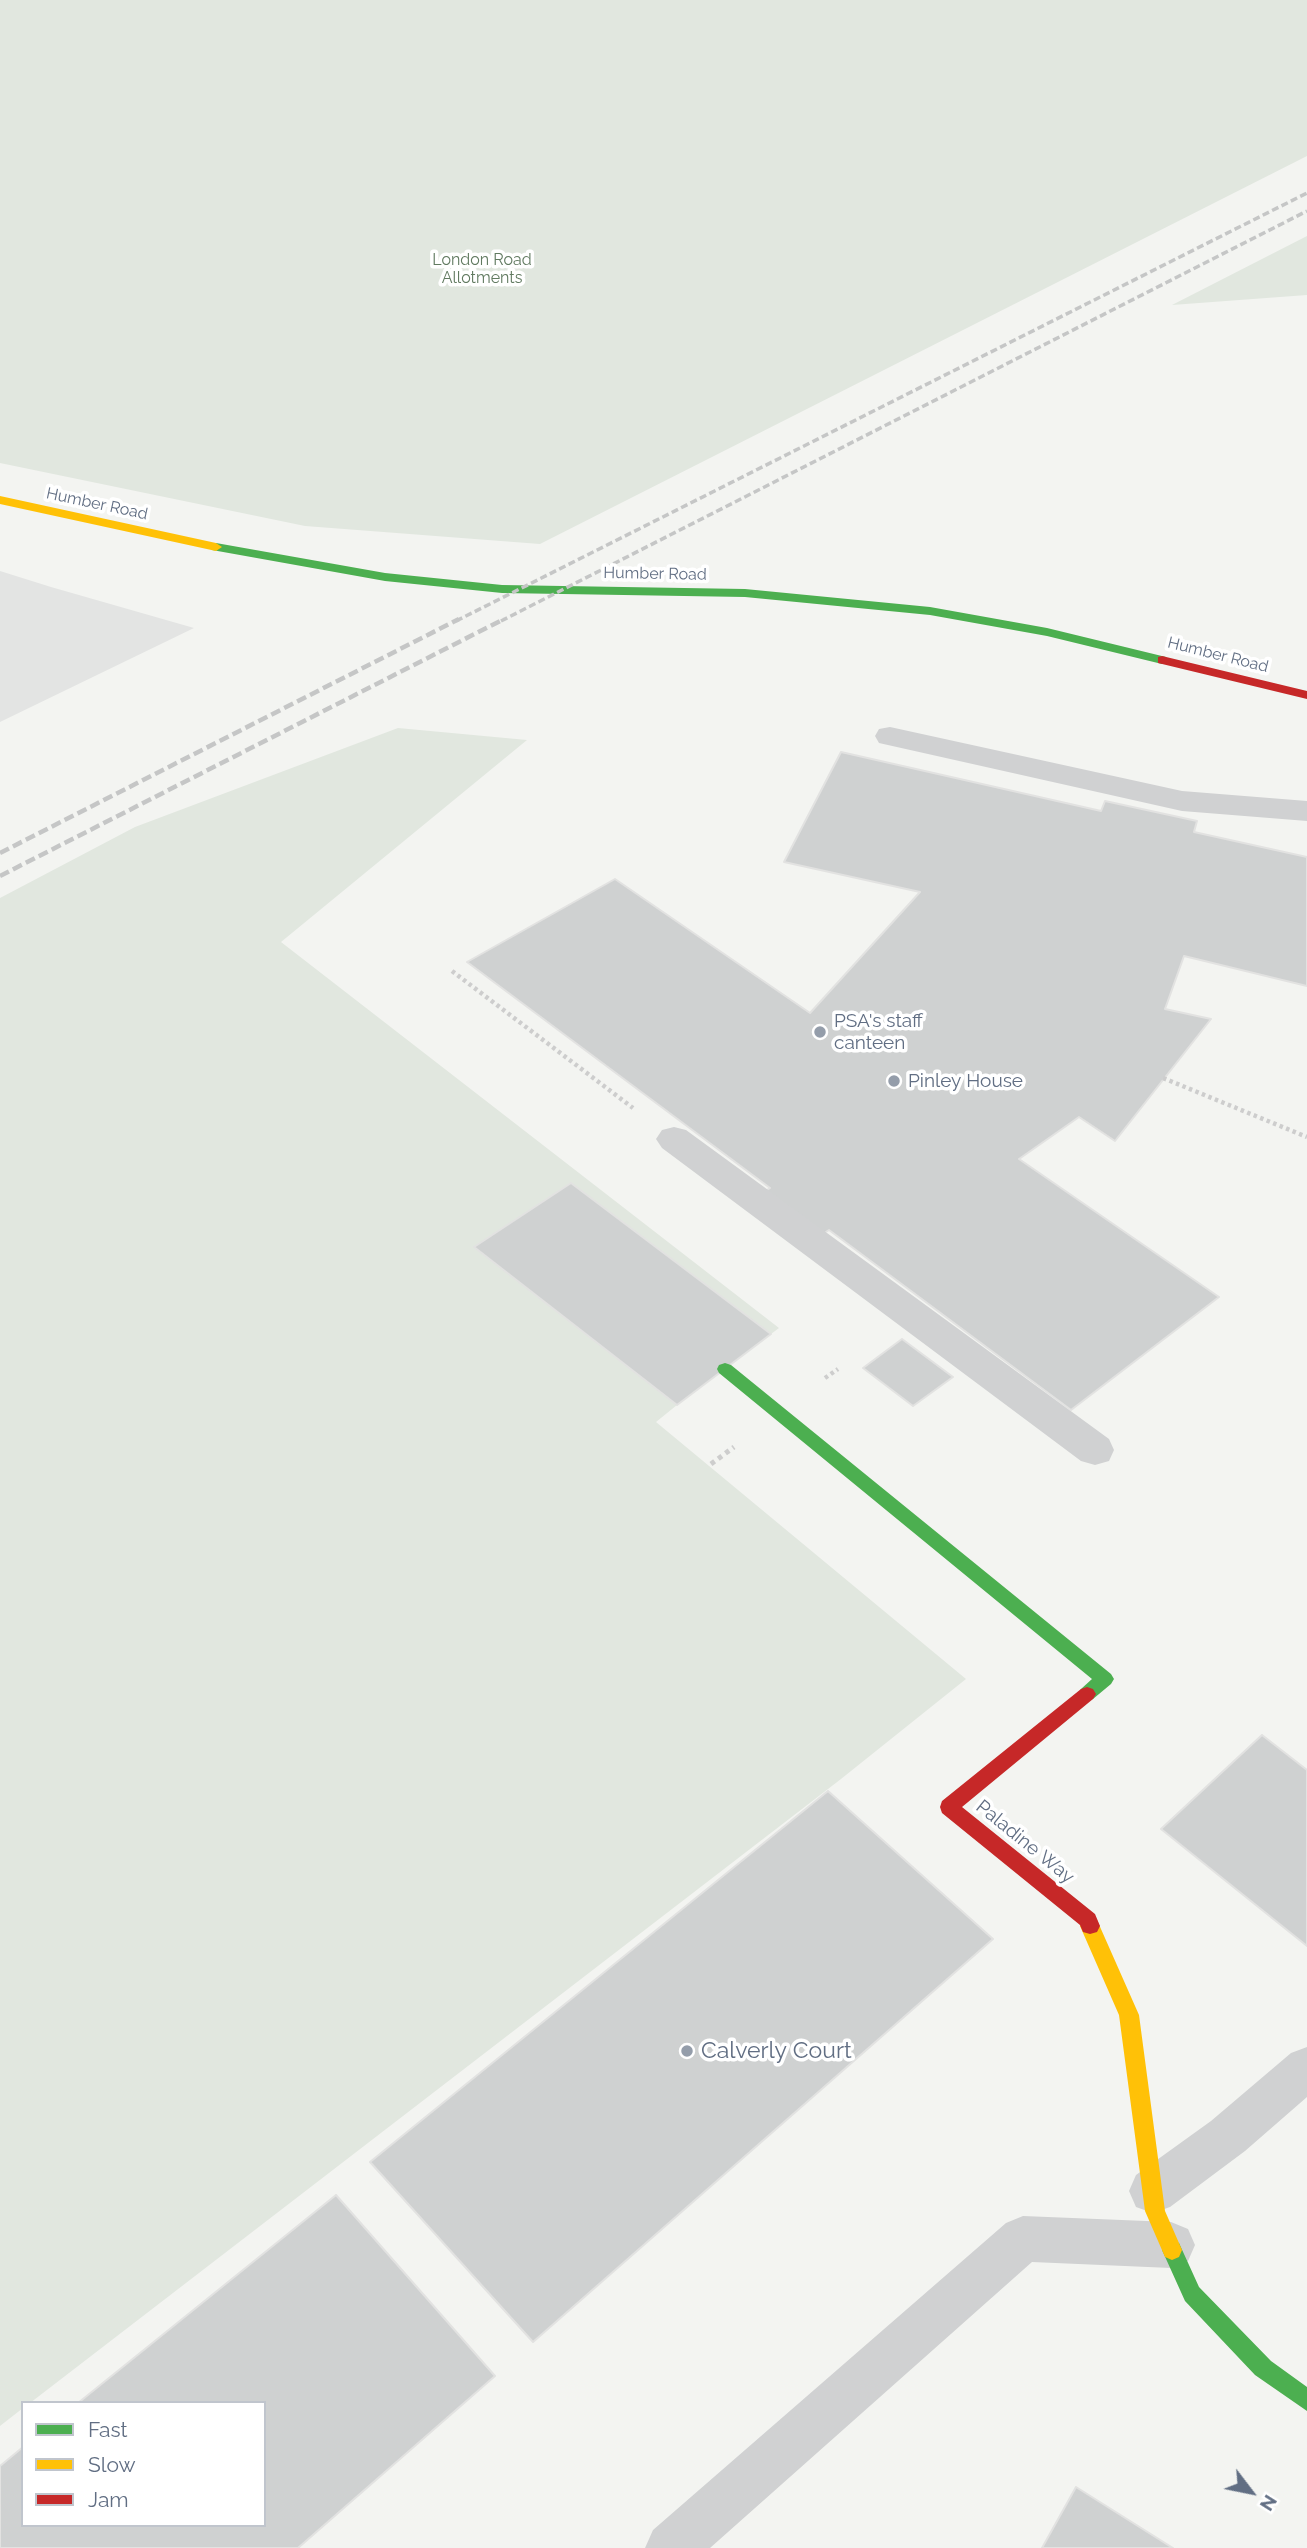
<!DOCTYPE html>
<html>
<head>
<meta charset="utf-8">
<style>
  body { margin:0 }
  #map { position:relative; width:1307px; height:2548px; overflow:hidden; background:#f3f4f1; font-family:Raleway,sans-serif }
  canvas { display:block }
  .legend { position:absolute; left:21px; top:2401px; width:245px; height:126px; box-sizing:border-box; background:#fff; border:2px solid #c0c5cd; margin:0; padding:9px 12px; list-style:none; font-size:21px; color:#616e83 }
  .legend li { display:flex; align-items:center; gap:14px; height:35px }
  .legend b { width:35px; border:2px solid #c0c5cd }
  .north { position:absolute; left:1216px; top:2457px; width:70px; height:70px; -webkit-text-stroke:5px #fff; paint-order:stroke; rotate:122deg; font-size:19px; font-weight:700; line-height:28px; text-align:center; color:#616e83 }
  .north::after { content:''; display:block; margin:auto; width:24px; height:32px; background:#616e83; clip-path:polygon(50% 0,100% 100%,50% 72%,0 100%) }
</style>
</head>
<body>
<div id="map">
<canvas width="1307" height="2548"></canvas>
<ul class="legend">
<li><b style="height:9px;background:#4caf50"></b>Fast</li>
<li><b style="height:9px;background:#ffc107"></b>Slow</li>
<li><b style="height:9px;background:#c62828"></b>Jam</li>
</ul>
<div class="north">N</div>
</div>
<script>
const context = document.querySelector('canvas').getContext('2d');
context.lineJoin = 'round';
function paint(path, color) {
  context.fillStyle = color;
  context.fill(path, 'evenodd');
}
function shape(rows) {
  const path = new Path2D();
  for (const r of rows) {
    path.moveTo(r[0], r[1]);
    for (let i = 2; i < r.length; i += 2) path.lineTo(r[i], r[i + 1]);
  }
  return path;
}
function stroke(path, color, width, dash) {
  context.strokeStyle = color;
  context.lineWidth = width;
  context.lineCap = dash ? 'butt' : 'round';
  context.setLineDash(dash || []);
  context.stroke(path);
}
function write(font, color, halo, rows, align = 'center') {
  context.font = font + ' Raleway,sans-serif';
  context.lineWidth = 7;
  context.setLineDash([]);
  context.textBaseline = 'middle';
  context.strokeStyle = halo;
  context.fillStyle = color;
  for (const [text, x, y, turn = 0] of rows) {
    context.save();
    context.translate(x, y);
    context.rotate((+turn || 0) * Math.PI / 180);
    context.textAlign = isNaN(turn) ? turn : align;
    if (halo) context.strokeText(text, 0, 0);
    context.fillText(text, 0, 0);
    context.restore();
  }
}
paint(shape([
  [0,571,51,587,194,628,0,722]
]), '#e3e4e3');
paint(shape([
  [0,0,1307,0,1307,156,540,544,305,526,0,463],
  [1307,236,1307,295,1172,305],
  [398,728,527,740,281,942,779,1328,771,1334,571,1184,474,1247,677,1405,656,1422,966,1679,841,1779,30,2403,23,2403,23,2408,0,2426,0,898,135,827]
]), '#e1e7df');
const building = shape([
  [841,752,1101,811,1105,801,1197,821,1194,832,1307,857,1307,986,1184,956,1165,1009,1211,1019,1115,1141,1079,1117,1019,1159,1219,1297,1071,1410,829,1230,813,1240,757,1197,770,1188,467,962,615,879,810,1013,920,892,784,862,841,752],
  [571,1183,771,1334,677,1405,474,1247,571,1183],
  [902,1339,953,1377,913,1406,863,1368,902,1339],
  [1262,1735,1307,1770,1307,1946,1161,1829,1262,1735],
  [828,1791,993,1939,533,2342,370,2162,828,1791],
  [336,2195,495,2376,298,2548,0,2548,0,2466,23,2447,23,2525,264,2525,264,2403,78,2403,336,2195],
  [1076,2487,1173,2548,1042,2548,1076,2487]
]);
paint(building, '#cfd1d1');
stroke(building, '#e2e2e1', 2);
stroke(shape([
  [452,971,633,1108],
  [1163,1078,1307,1137],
  [825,1378,838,1369]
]), '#cdcdcd', 4.5, [3.5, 3.5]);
stroke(shape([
  [711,1464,734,1447]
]), '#cdcdcd', 5, [4.5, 4.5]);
paint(shape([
  [890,727,1182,791,1307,801,1307,821,1182,811,879,743,875,736,879,729,890,727],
  [674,1127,686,1130,1109,1439,1114,1450,1109,1461,1095,1465,1081,1461,662,1148,656,1139,662,1130,674,1127],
  [1307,2047,1307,2097,1245,2151,1170,2207,1153,2213,1136,2207,1129,2191,1136,2175,1211,2121,1291,2053,1307,2047],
  [1023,2216,1171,2222,1188,2229,1195,2245,1188,2261,1171,2268,1032,2262,710,2548,645,2548,653,2530,1006,2223,1023,2216]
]), '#d0d1d2');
paint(shape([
  [216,543,385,573,502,585,745,589,930,607,1047,628,1166,657,1168,660,1162,664,1047,636,930,615,745,597,502,593,385,581,212,550,212,544,216,543],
  [725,1363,731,1365,1111,1674,1114,1679,1111,1684,1093,1699,1087,1701,1081,1699,1078,1694,1081,1689,1092,1679,719,1373,717,1369,719,1365,725,1363],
  [1172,2240,1179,2243,1199,2287,1271,2361,1307,2387,1307,2411,1255,2375,1185,2301,1162,2250,1165,2243,1172,2240]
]), '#4caf50');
paint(shape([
  [0,496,216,543,222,547,216,551,0,504,0,496],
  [1090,1918,1097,1920,1139,2015,1165,2211,1182,2250,1179,2257,1172,2260,1165,2257,1145,2211,1119,2015,1080,1926,1083,1920,1090,1918]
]), '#ffc107');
paint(shape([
  [1162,656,1307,691,1307,699,1158,663,1158,657,1162,656],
  [1087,1687,1093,1689,1096,1694,1093,1699,962,1807,1095,1914,1100,1926,1097,1932,1090,1934,1083,1932,1080,1925,942,1813,940,1807,942,1801,1081,1689,1087,1687]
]), '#c62828');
stroke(shape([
  [456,621,1307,193],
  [501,621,1307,211]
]), '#c5c6c6', 3.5, [7, 3.5]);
stroke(shape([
  [0,853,459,619],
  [0,876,504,619]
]), '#c5c6c6', 4.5, [10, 4.5]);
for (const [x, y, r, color] of [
  [820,1032,7,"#949daa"],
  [894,1081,7,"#949daa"],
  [687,2051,7,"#949daa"]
]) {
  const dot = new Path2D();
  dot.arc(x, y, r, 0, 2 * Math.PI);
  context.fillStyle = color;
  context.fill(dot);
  stroke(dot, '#fff', 2.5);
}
write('16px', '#617a60', '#fff', [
  ["London Road",482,260],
  ["Allotments",482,278]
]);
write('16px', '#616e83', '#fff', [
  ["Humber Road",97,504,12],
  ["Humber Road",655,574,1],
  ["Humber Road",1218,655,14]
]);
write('19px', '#616e83', '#fff', [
  ["PSA's staff",834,1021],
  ["canteen",834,1043],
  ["Pinley House",908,1081]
], 'left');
write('19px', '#616e83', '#fff', [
  ["Paladine Way",1025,1842,39]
]);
write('23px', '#616e83', '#fff', [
  ["Calverly Court",701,2051]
], 'left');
</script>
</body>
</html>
